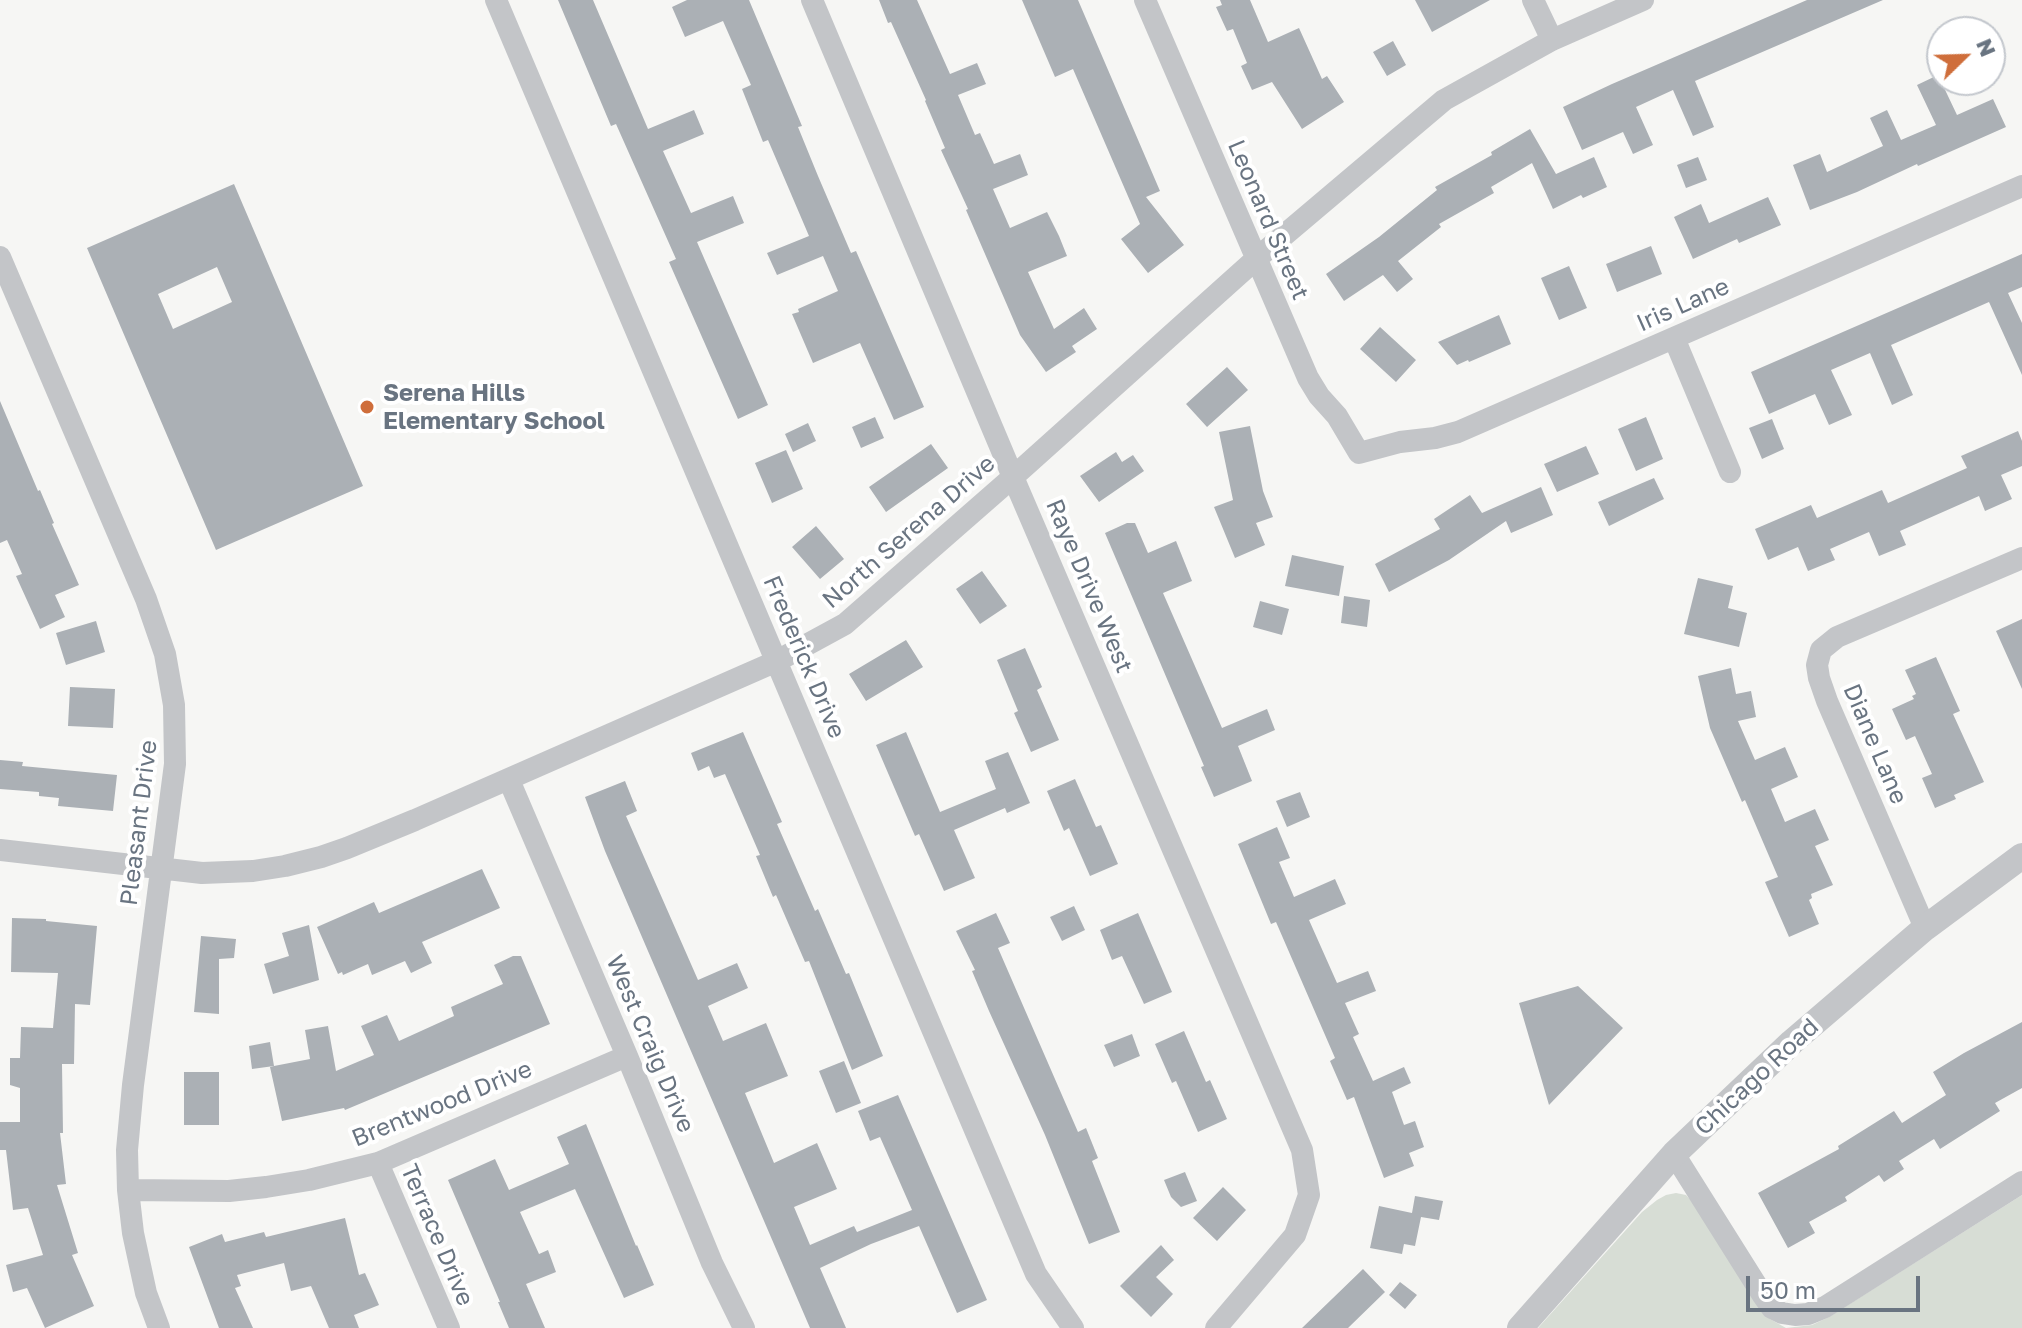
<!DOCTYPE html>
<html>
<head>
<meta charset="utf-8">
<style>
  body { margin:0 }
  #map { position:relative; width:2022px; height:1328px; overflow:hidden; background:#f6f6f4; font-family:"Golos Text",sans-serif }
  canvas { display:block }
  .north { position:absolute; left:1926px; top:16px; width:80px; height:80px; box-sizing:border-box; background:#fff; border:2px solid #c3c7cd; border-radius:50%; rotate:67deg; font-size:22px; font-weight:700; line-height:32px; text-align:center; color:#697481 }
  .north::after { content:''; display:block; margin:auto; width:28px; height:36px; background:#cf6e3b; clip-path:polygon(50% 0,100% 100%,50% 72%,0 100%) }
  .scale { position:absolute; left:1746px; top:1276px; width:174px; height:36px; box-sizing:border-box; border:4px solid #697481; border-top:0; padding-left:10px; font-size:24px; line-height:28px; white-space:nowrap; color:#697481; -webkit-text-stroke:6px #fff; paint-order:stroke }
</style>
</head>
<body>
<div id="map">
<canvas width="2022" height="1328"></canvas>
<div class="north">N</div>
<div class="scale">50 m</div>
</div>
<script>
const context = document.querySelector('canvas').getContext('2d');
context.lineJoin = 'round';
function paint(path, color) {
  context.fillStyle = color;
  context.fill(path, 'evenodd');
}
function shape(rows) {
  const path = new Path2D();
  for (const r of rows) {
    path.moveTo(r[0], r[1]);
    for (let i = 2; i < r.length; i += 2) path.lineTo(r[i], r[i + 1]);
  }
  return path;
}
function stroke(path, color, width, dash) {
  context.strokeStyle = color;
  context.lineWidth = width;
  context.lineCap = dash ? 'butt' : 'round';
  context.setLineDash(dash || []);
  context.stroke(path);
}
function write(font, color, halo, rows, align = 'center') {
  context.font = font + ' "Golos Text",sans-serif';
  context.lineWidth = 8;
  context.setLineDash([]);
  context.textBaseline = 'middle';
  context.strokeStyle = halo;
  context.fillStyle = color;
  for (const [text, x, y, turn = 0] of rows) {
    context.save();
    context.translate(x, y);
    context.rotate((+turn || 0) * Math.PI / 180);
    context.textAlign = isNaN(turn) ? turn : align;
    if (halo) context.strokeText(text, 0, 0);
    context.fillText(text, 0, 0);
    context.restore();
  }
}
paint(shape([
  [1676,1193,1686,1195,1692,1201,1754,1300,1770,1319,1786,1328,1812,1325,1829,1317,2022,1195,2022,1328,1538,1328,1642,1212,1657,1200,1666,1195]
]), '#d7ddd5');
paint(shape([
  [558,0,593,0,648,129,694,110,704,134,663,151,691,213,733,196,744,223,697,242,768,405,738,419,669,262,676,259,616,124,611,126],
  [687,0,749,0,802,126,798,127,818,176,851,253,856,251,924,407,894,420,860,343,813,363,792,314,799,312,798,309,838,291,823,256,777,275,767,253,809,236,768,140,763,142,742,89,751,85,723,21,685,37,672,7],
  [879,0,917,0,950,74,977,63,986,84,958,95,975,135,980,133,994,164,1020,154,1028,175,993,189,1010,228,1047,212,1059,236,1067,256,1028,272,1054,329,1084,308,1097,329,1072,346,1076,352,1046,372,1020,335,966,210,968,209,941,150,945,148,925,101,926,100,891,22,888,23],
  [1022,0,1078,0,1160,191,1146,197,1184,245,1148,273,1121,239,1140,224,1073,69,1055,77],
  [1220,0,1250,0,1268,42,1299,28,1322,79,1327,76,1344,102,1302,129,1272,82,1252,90,1241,66,1247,63,1233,29,1227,31,1216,7,1222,5],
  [1415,0,1490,0,1432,32],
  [1807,0,1883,0,1695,81,1714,127,1693,136,1673,90,1636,107,1653,145,1633,154,1623,132,1582,150,1563,107,1612,84],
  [1393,41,1406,65,1387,76,1373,52],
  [1938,75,1957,115,1993,99,2006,127,1918,166,1917,164,1857,192,1810,210,1793,165,1820,154,1827,172,1883,146,1870,118,1887,110,1901,140,1936,125,1917,85],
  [1530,129,1556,174,1594,157,1607,187,1583,198,1581,195,1553,209,1532,163,1491,187,1494,193,1439,224,1441,227,1398,261,1413,279,1397,292,1383,275,1344,301,1326,274,1379,237,1437,190,1435,187,1492,155,1491,152],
  [1698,157,1707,180,1686,188,1677,165],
  [234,184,363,486,216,550,87,248],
  [217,267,232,302,173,329,158,294],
  [1768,197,1781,225,1739,243,1737,239,1693,259,1674,217,1701,204,1709,223],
  [1651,246,1662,274,1617,292,1606,264],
  [2022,254,2022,287,2008,293,2022,323,2022,375,1989,302,1891,345,1913,395,1892,405,1870,353,1831,370,1852,415,1829,425,1815,394,1769,414,1751,372],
  [1569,266,1587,308,1559,320,1541,278],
  [1499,315,1511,344,1469,362,1468,360,1457,365,1438,342],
  [1380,327,1416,360,1396,382,1360,349],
  [1227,367,1248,390,1207,427,1186,404],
  [0,401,38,491,40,490,54,523,52,524,79,585,55,595,65,617,40,629,16,576,22,574,7,540,0,543],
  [875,417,884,438,861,448,852,427],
  [1646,417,1663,459,1636,471,1618,429],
  [1772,419,1784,449,1762,459,1749,428],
  [808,423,816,441,793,452,785,434],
  [1250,426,1263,491,1273,517,1256,523,1265,545,1235,558,1214,507,1233,500,1219,432],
  [2018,431,2022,441,2022,466,2001,475,2012,499,1985,511,1979,496,1900,531,1906,545,1879,556,1869,532,1830,549,1835,560,1808,571,1798,547,1768,560,1755,529,1811,505,1817,518,1882,490,1888,503,1967,468,1961,456],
  [931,444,948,468,886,512,869,487],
  [1586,446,1599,474,1557,492,1544,464],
  [786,450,803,489,772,503,755,463],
  [1116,452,1122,462,1133,455,1144,471,1099,502,1080,476],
  [1654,478,1664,499,1609,526,1598,502],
  [1541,487,1553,515,1511,533,1506,521,1449,560,1389,592,1375,564,1440,529,1434,519,1470,495,1482,513],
  [1127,523,1135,523,1148,553,1176,541,1192,581,1163,593,1222,728,1267,709,1275,730,1238,746,1252,781,1214,797,1201,767,1204,766,1105,533],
  [816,526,844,559,820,579,792,547],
  [1292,555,1344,566,1339,596,1285,586],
  [982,571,1007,606,980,624,956,589],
  [1698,578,1733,586,1728,608,1747,613,1739,647,1684,634],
  [1344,596,1370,600,1367,627,1341,623],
  [1260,601,1289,609,1282,635,1253,627],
  [2022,619,2022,689,1996,631],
  [96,621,105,652,66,665,56,633],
  [906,640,923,667,866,701,849,674],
  [1025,648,1042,687,1037,690,1059,740,1031,752,1014,713,1018,711,997,660],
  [1936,657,1960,711,1953,714,1984,782,1954,795,1956,799,1935,808,1922,778,1932,774,1915,736,1906,740,1892,709,1914,699,1912,696,1916,694,1905,670],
  [1731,668,1736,694,1751,691,1756,717,1738,721,1755,760,1785,747,1798,777,1771,789,1785,822,1815,809,1829,840,1815,846,1833,885,1811,894,1812,898,1809,900,1819,924,1789,937,1765,882,1778,877,1745,800,1742,802,1710,728,1698,676],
  [70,687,115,689,113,728,68,726],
  [743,732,782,822,777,824,815,911,818,909,846,974,849,973,883,1056,852,1070,809,961,805,962,776,895,773,897,756,856,760,855,725,774,714,778,709,766,698,771,691,753],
  [906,732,940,812,996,789,985,761,1008,752,1030,803,1007,813,1005,808,954,830,975,878,944,891,919,834,915,836,876,745],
  [0,760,23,762,22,766,117,775,113,811,58,806,59,798,39,796,39,792,0,789],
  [1075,779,1096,827,1101,825,1118,864,1090,876,1069,828,1064,831,1047,791],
  [625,781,637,811,626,816,698,980,737,963,748,988,708,1006,723,1041,766,1023,778,1052,788,1076,745,1093,774,1163,817,1143,837,1189,794,1207,810,1245,854,1226,857,1232,912,1210,880,1137,870,1141,858,1111,898,1095,987,1300,957,1313,919,1226,871,1244,820,1268,846,1328,810,1328,605,851,585,797],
  [1300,792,1310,817,1287,827,1276,801],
  [1277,827,1290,858,1279,862,1294,897,1335,879,1346,904,1309,920,1337,983,1368,971,1376,991,1345,1003,1359,1034,1353,1037,1373,1081,1404,1067,1411,1083,1392,1092,1404,1125,1415,1121,1424,1147,1409,1153,1414,1166,1384,1178,1354,1097,1347,1100,1330,1061,1335,1058,1276,922,1271,924,1238,844],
  [482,869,500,908,422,942,432,963,411,973,405,961,372,975,368,964,343,975,342,972,338,974,317,927,374,902,379,913],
  [1074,906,1085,930,1062,941,1050,917],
  [996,913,1010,943,998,948,1078,1132,1086,1128,1098,1158,1092,1161,1120,1232,1089,1244,1045,1135,989,1011,972,971,975,970,956,931],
  [1138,913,1172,992,1144,1004,1122,956,1112,960,1100,930],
  [12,918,46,919,46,921,97,926,90,1005,75,1004,74,1064,62,1064,63,1133,60,1133,66,1184,57,1185,78,1253,72,1255,94,1306,45,1328,27,1288,13,1292,6,1265,43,1255,28,1208,13,1210,6,1150,0,1150,0,1122,20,1122,20,1088,10,1085,10,1058,20,1058,21,1027,53,1028,58,973,11,972],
  [309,925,319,980,273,994,264,964,289,956,282,933],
  [201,936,236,939,234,958,219,959,219,1014,194,1012],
  [513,956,521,956,550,1024,345,1110,344,1108,282,1121,270,1067,274,1066,252,1069,249,1046,270,1042,274,1066,310,1059,305,1030,328,1026,336,1071,374,1055,361,1026,387,1015,399,1041,454,1016,451,1007,503,984,494,965],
  [1578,986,1623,1028,1549,1105,1519,1003],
  [2022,1022,2022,1088,1995,1103,2000,1111,1940,1149,1934,1139,1899,1161,1904,1169,1884,1182,1879,1175,1845,1197,1847,1201,1809,1222,1815,1233,1788,1248,1758,1193,1839,1149,1838,1146,1894,1111,1902,1123,1946,1095,1933,1072,1964,1053],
  [1184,1031,1206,1082,1210,1080,1227,1119,1198,1132,1176,1081,1172,1083,1155,1044],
  [1132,1034,1140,1056,1114,1067,1104,1045],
  [844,1061,861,1103,836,1113,819,1071],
  [184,1072,219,1072,219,1125,184,1125],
  [586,1124,636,1246,637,1245,654,1285,624,1298,575,1189,520,1212,539,1254,548,1250,556,1272,526,1284,545,1328,509,1328,498,1302,500,1302,448,1180,495,1159,509,1190,569,1164,557,1137],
  [1185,1172,1197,1201,1181,1207,1171,1197,1164,1180],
  [1223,1187,1246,1210,1217,1241,1193,1218],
  [1415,1196,1443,1201,1439,1220,1421,1217,1415,1246,1404,1244,1402,1254,1370,1248,1379,1206,1412,1213],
  [345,1218,359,1275,365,1273,379,1305,354,1315,359,1328,329,1328,311,1286,291,1291,284,1263,237,1275,241,1286,235,1288,253,1328,219,1328,189,1247,222,1234,225,1242,264,1232,266,1237],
  [1161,1245,1174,1260,1156,1277,1173,1294,1151,1317,1120,1286],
  [1363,1269,1385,1292,1348,1328,1302,1328],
  [1400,1282,1417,1295,1405,1309,1389,1295]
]), '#abb0b5');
stroke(shape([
  [496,0,1036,1274,1073,1328],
  [812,0,1013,477,1302,1150,1309,1195,1295,1235,1216,1328],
  [1145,0,1308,378,1319,396,1337,416,1359,453,1400,442,1435,438,1458,432,2022,186],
  [1533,0,1552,40],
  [0,257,146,599,165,654,174,705,175,764,133,1085,127,1150,128,1190,133,1233,146,1293,159,1328],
  [1674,338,1730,472],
  [509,780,627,1056,712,1263,744,1328],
  [0,850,202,873,253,871,285,866,321,857,347,848,415,820,777,661,845,624,1013,477,1256,259,1444,100,1552,40,1643,0],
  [1925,928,1827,701,1819,678,1817,665,1821,650,1837,637,2022,558],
  [1674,1154,1762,1294,1772,1308,1782,1313,1795,1315,1808,1314,1825,1307,2022,1182],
  [378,1163,449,1328],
  [128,1190,229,1191,266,1187,309,1180,378,1163,627,1056]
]), '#c3c5c8', 22);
stroke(shape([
  [1520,1328,1674,1154,1792,1042,1925,928,2022,856]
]), '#c3c5c8', 26);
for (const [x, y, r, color] of [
  [367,407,8,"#cf6e3b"]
]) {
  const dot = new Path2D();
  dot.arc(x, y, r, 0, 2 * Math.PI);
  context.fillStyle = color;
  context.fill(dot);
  stroke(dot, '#fff', 3);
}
write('24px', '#697481', '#fff', [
  ["Leonard Street",1268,220,67],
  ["Iris Lane",1683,305,-24],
  ["North Serena Drive",909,532,-41],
  ["Raye Drive West",1089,586,67],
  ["Frederick Drive",804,657,67],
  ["Diane Lane",1875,744,67],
  ["Pleasant Drive",139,823,-83],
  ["West Craig Drive",650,1044,67],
  ["Chicago Road",1757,1077,-43],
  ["Brentwood Drive",442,1104,-22],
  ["Terrace Drive",437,1235,67]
]);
write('bold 24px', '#697481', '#fff', [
  ["Serena Hills",383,393],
  ["Elementary School",383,421]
], 'left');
</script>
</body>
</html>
